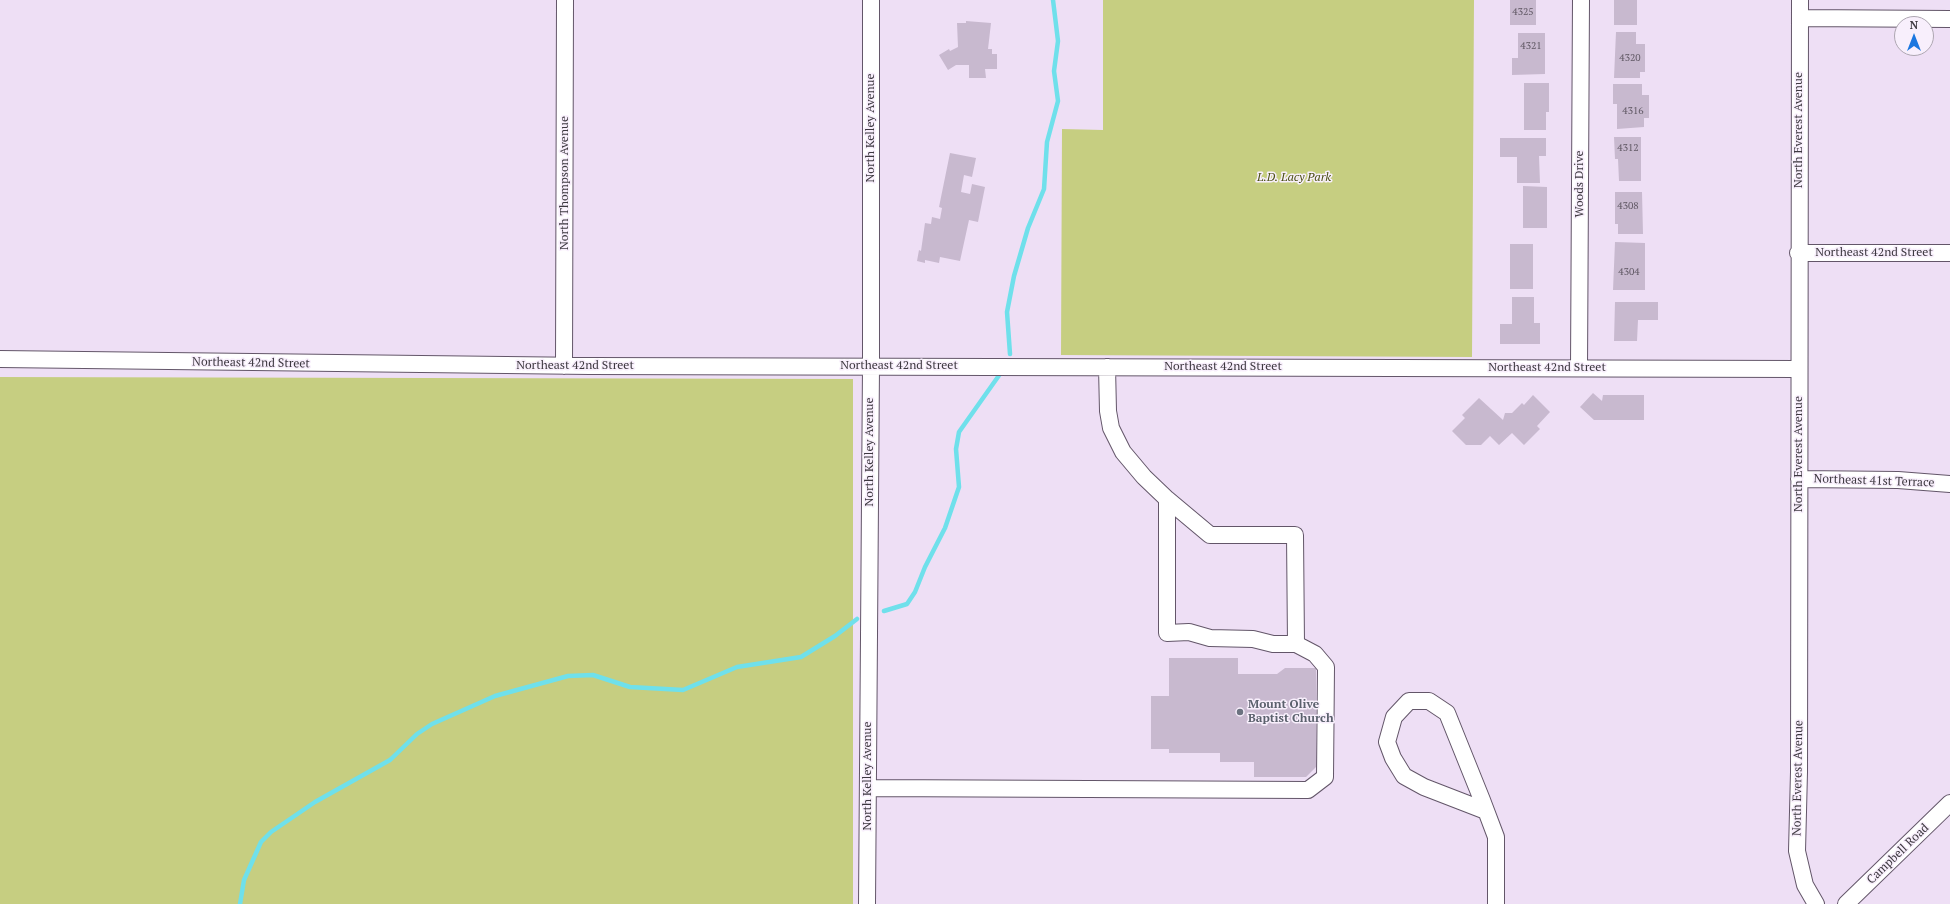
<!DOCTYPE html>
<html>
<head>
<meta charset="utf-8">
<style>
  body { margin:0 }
  #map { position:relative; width:1950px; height:904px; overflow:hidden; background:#eedff5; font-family:"PT Serif",serif }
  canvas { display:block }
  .north { position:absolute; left:1894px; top:16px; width:40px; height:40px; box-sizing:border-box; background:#f8effc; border:1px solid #ada6b1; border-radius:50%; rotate:0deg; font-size:11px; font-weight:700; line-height:16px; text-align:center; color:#3d3840 }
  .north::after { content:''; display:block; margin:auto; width:14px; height:18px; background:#1b77e0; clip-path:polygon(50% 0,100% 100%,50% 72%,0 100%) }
</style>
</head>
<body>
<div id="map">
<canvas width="1950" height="904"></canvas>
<div class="north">N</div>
</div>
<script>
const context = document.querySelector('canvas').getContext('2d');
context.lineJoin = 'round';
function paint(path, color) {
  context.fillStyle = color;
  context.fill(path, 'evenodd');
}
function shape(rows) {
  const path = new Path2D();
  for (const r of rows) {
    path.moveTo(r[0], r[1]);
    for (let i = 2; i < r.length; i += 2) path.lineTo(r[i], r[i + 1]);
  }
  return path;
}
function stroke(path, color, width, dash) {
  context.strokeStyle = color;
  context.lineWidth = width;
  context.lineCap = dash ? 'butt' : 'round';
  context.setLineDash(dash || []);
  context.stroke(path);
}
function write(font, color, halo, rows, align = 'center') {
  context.font = font + ' "PT Serif",serif';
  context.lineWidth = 3;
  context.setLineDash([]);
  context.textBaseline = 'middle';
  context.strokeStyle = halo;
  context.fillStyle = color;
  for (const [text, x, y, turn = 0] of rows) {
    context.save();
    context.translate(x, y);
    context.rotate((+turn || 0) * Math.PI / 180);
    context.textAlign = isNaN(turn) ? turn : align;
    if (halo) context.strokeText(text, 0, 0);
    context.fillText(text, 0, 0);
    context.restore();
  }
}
paint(shape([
  [1103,0,1474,0,1472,357,1061,355,1062,129,1103,130],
  [0,377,853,379,853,904,0,904]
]), '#c6ce81');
stroke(shape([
  [1010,354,1007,312,1014,276,1028,228,1044,189,1047,142,1058,101,1054,71,1058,41,1053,0],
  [884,611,907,604,915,592,925,567,945,528,959,487,956,449,959,432,1000,374],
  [240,904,244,880,261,842,271,832,315,802,390,760,417,734,432,724,495,696,568,676,593,675,630,687,683,690,737,667,801,657,835,636,857,619]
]), '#6fe0eb', 4.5);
paint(shape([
  [1510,0,1536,0,1536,25,1510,25],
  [1614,0,1637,0,1637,25,1614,25],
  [966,21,991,23,988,49,992,49,992,54,997,54,997,69,985,69,986,78,969,78,969,65,956,65,948,70,939,55,949,49,950,51,958,47,957,23,966,23],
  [1616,32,1636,32,1636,44,1645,44,1645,72,1640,72,1640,78,1614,78],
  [1518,33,1545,33,1545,74,1512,75,1512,58,1518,58],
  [1524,83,1549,83,1549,112,1546,112,1546,130,1524,130],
  [1613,84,1642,84,1642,95,1649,95,1649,118,1644,118,1644,127,1617,129,1617,104,1613,104],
  [1614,137,1641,137,1641,181,1619,181,1618,159,1615,159],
  [1500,138,1546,138,1546,156,1539,156,1540,183,1517,183,1517,157,1500,157],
  [950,153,976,158,972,177,964,175,961,192,970,194,972,184,985,187,978,222,969,220,960,261,940,257,939,263,925,260,925,263,917,261,919,250,921,251,925,223,931,224,932,217,940,219,942,208,939,207],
  [1523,186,1547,187,1547,228,1523,228],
  [1615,192,1642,192,1643,234,1618,234,1618,224,1615,224],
  [1615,242,1645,243,1645,290,1613,290],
  [1510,244,1533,244,1533,289,1510,289],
  [1512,297,1534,297,1534,323,1540,323,1540,344,1500,344,1500,324,1512,324],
  [1615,302,1658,302,1658,320,1638,320,1637,341,1614,341],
  [1593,393,1602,401,1603,395,1644,395,1644,420,1594,420,1580,407],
  [1533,395,1550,412,1537,426,1540,429,1524,445,1512,433,1499,445,1490,436,1481,445,1466,445,1452,431,1465,418,1462,415,1479,398,1503,420,1505,413,1512,413,1522,403,1524,405],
  [1169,658,1238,658,1238,674,1277,674,1285,668,1316,668,1316,767,1306,777,1254,777,1254,762,1220,762,1220,753,1169,753,1169,749,1151,749,1151,696,1169,696]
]), '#c8b9cf');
const minor = shape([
  [1800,0,1799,772,1797,851,1805,885,1816,904],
  [1800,18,1950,19],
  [1798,253,1950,253],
  [0,359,590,366,1799,369],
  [564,366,565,0],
  [1579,368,1581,0],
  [1799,479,1898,480,1950,484],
  [1167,499,1167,633,1189,632,1210,638,1253,639,1273,644,1296,644],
  [868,788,1308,790,1325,777,1326,667,1315,654,1296,644,1295,535,1210,535,1167,499,1144,477,1123,452,1111,428,1108,411,1107,367],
  [1486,811,1424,787,1404,776,1393,758,1387,742,1394,717,1409,701,1429,701,1447,713,1482,800,1496,837,1496,904],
  [867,904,871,366,871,0],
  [1846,904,1950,803]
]);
stroke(minor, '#635669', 18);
stroke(minor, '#fff', 16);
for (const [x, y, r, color] of [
  [1240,712,4,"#6b7280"]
]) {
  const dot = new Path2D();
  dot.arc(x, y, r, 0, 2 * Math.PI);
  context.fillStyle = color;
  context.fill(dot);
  stroke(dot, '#f8effc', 1.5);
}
write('10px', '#605864', null, [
  ["4325",1523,12],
  ["4321",1531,46],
  ["4320",1630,58],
  ["4316",1633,111],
  ["4312",1628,148],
  ["4308",1628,206],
  ["4304",1629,272]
]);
write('12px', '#3d3840', '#f8effc', [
  ["North Kelley Avenue",871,128,-90],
  ["North Everest Avenue",1799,130,-90],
  ["North Thompson Avenue",565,183,-90],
  ["Woods Drive",1580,184,-90],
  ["Northeast 42nd Street",1874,253],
  ["Northeast 42nd Street",251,363,1],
  ["Northeast 42nd Street",575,366],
  ["Northeast 42nd Street",899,366],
  ["Northeast 42nd Street",1223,367],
  ["Northeast 42nd Street",1547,368],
  ["North Kelley Avenue",870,452,-90],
  ["North Everest Avenue",1799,454,-90],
  ["Northeast 41st Terrace",1874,481,2],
  ["North Kelley Avenue",868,776,-90],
  ["North Everest Avenue",1798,778,-89],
  ["Campbell Road",1898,854,-44]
]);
write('italic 12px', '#4b5014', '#f8effc', [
  ["L.D. Lacy Park",1294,178]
]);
write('bold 12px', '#5b616d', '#f8effc', [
  ["Mount Olive",1248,705],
  ["Baptist Church",1248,719]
], 'left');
</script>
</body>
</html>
